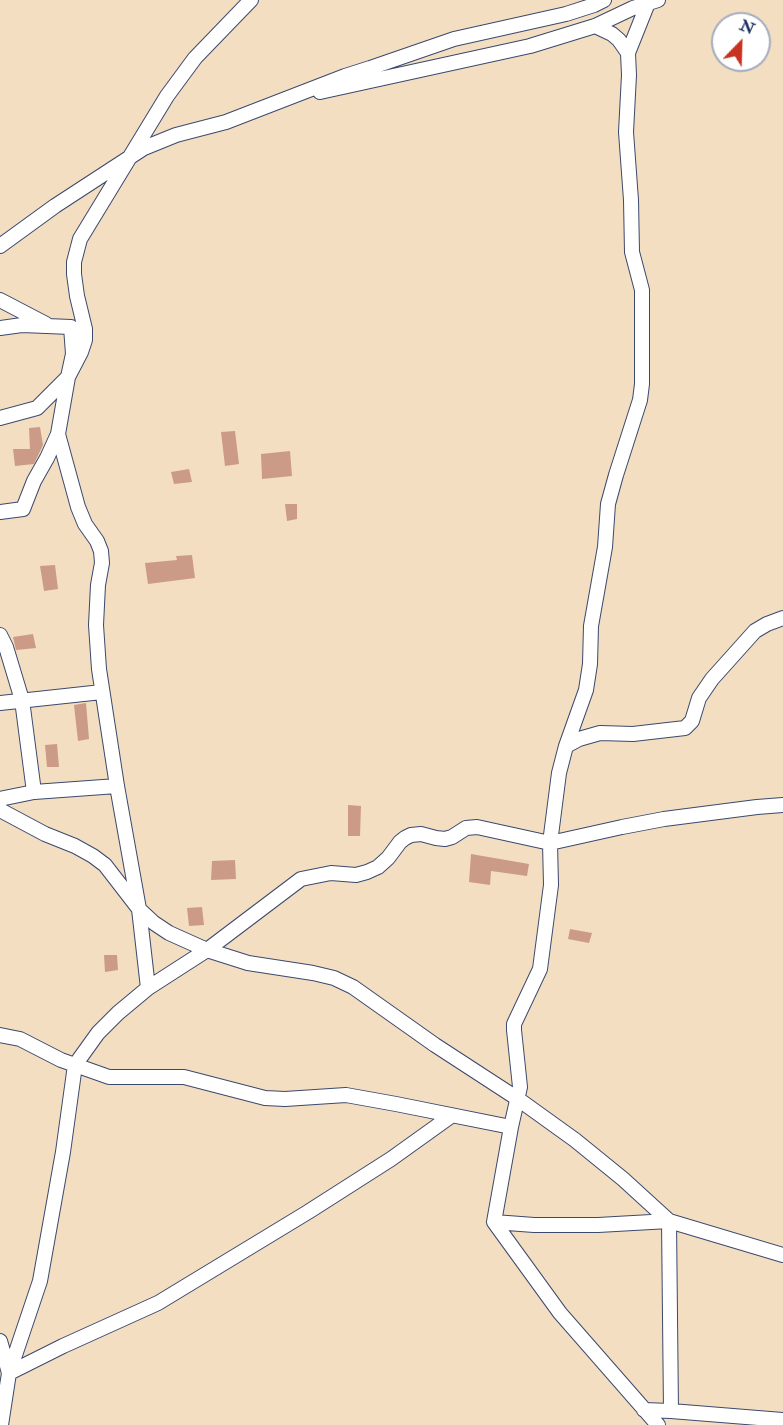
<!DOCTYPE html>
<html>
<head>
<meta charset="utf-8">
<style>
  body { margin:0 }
  #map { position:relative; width:783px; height:1425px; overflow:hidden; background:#f3dec1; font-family:"IM FELL Double Pica",serif }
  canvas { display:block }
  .north { position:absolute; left:711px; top:12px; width:60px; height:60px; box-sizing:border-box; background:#fff; border:2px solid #a4acbf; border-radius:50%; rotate:23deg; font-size:16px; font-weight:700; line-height:24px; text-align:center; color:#1b2f5e }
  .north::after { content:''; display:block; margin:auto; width:21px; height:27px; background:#c8321e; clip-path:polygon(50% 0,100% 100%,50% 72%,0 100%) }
</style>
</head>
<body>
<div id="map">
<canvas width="783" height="1425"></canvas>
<div class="north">N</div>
</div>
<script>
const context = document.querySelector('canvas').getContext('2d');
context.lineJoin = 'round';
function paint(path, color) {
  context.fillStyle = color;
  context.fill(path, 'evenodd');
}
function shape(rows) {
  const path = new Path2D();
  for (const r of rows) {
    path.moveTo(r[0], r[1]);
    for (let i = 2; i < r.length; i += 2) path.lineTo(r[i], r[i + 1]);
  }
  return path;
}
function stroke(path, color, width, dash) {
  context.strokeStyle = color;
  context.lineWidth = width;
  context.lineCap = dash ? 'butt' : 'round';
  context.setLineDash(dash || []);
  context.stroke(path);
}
paint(shape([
  [40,427,43,445,34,464,15,466,13,449,30,449,29,428],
  [235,431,239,464,225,466,221,432],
  [290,451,292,476,262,479,261,454],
  [189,469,192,482,174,484,171,472],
  [285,504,297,504,297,519,287,521],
  [192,555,195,578,148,584,145,563,177,560,176,556],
  [55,565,58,589,44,591,40,566],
  [33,634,36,648,16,650,13,637],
  [86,703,89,739,78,741,74,705],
  [57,744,59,767,47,767,45,745],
  [348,805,361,806,360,836,348,836],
  [471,854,529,864,527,876,491,871,490,885,469,882],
  [235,860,236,879,211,880,212,861],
  [202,907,204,925,189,926,187,908],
  [570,929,592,933,589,943,568,939],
  [104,955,117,955,118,970,105,972]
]), '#cb9b88');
const minor = shape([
  [595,26,612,34,619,40,628,53],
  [320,92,530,46,595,26,633,8,658,0],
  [0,246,55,206,144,148,176,135,226,122,345,76,370,68,454,39,566,14,594,5,604,0],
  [0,300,46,324],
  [0,328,22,325,71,327,73,354,68,377,37,408,0,418],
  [58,434,78,507,85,524,97,541,101,551,102,563,98,585,96,625,99,669,117,786,139,909,148,988],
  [0,512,23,509,34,481,47,458,58,434,68,377,81,352,85,340,85,329,77,296,74,274,74,262,80,239,167,96,195,58,251,0],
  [0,635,6,647,22,700,34,792],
  [0,703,102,692],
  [566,746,586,690,590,664,591,626,605,547,608,504,616,475,640,400,642,384,642,290,632,252,631,200,626,132,629,75,628,53,648,3],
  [0,799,34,792,117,786],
  [0,810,45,834,75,846,93,856,105,865,139,909,154,923,169,933,207,950,248,963,313,973,334,978,353,987,435,1045,518,1099,575,1140,623,1179,669,1221,671,1411],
  [0,1035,20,1039,61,1060,109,1077,184,1077,265,1098,285,1099,346,1095,396,1104,511,1127],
  [494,1222,534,1225,598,1225,669,1221,783,1255],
  [0,1341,9,1373,63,1346,158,1303,308,1212,391,1159,451,1116],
  [644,1410,671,1411,783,1420],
  [1,1425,9,1373,40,1281,63,1152,75,1065,98,1033,118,1013,148,988,207,950,301,879,331,873,356,875,367,872,378,867,388,858,400,842,405,838,411,835,421,834,436,838,445,839,452,837,466,828,477,827,550,843,559,773,566,746,579,739,600,733,633,734,685,728,692,721,699,698,712,679,755,631,767,624,783,618],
  [658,1425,560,1313,494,1222,511,1127,520,1087,514,1030,514,1024,540,969,551,885,550,843,622,827,664,819,757,807,783,805]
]);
stroke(minor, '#3b496d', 16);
stroke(minor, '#fff', 14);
</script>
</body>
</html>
